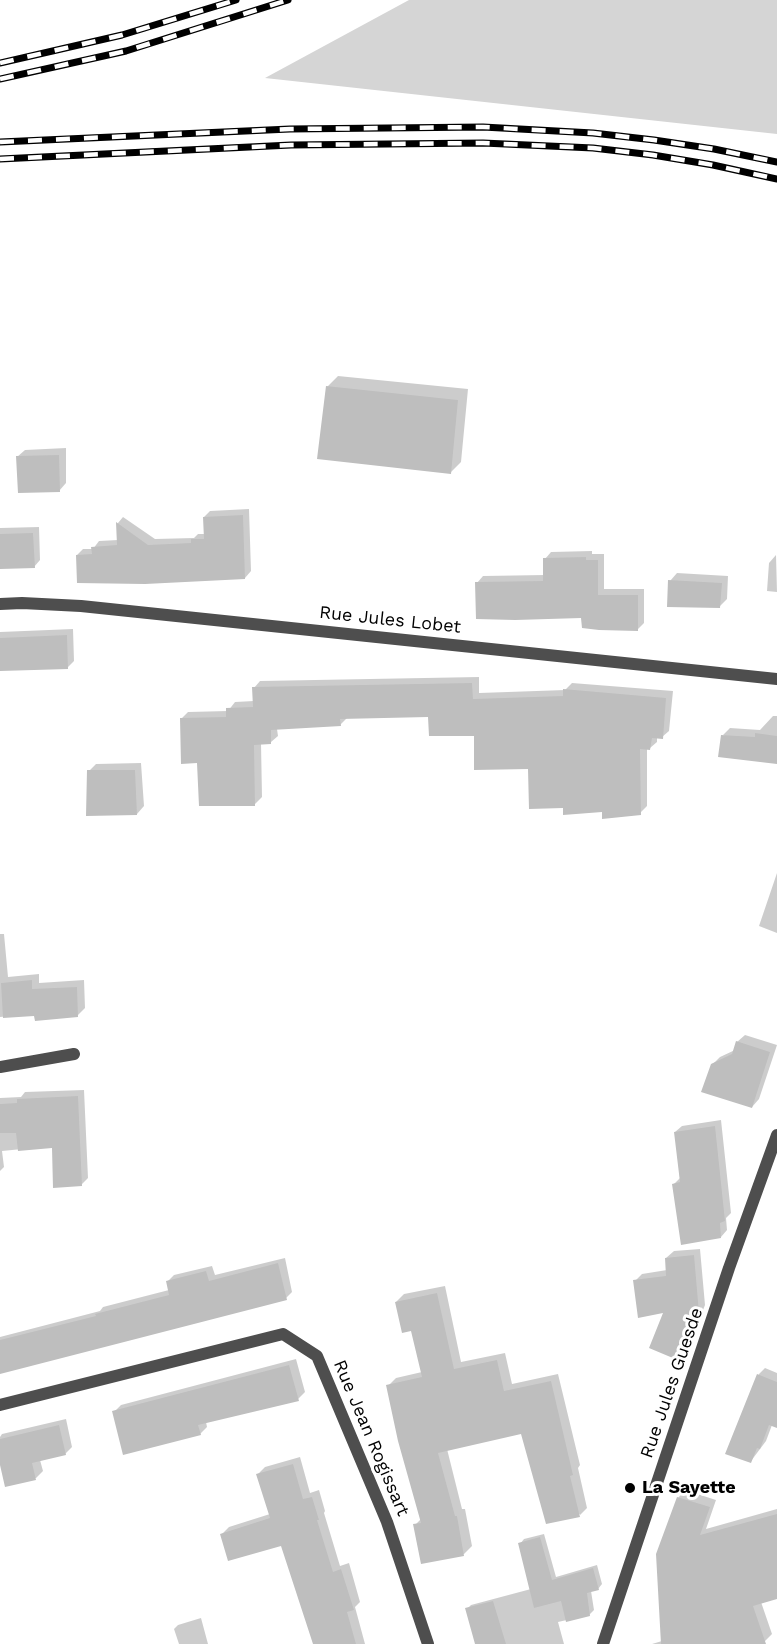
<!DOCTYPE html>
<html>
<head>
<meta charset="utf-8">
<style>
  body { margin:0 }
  canvas { display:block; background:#fff }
</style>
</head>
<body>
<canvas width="777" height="1644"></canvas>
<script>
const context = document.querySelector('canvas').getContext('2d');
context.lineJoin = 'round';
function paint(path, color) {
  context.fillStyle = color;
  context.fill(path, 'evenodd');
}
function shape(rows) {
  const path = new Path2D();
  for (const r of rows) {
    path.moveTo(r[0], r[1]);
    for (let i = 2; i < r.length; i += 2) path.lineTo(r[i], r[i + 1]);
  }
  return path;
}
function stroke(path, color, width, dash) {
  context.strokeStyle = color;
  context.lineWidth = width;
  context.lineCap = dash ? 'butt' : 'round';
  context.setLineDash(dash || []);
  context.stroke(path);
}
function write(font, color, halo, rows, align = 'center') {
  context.font = font + ' "Work Sans",sans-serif';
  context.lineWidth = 6;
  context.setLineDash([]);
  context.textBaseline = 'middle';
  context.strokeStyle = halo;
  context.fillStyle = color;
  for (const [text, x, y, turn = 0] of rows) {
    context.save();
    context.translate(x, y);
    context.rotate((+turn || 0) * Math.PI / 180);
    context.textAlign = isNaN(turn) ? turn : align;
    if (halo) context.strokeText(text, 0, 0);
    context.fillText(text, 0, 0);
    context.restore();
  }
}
paint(shape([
  [409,0,777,0,777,134,265,78]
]), '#d5d5d5');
paint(shape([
  [338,376,468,389,461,462,450,473,327,387],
  [66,448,66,483,59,491,17,457,25,450],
  [249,509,251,571,245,578,77,555,83,549,93,549,99,541,118,540,118,523,123,517,155,539,194,538,198,534,205,534,204,517,210,511],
  [39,527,40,560,34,567,0,568,0,528],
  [592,551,592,554,604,554,604,589,644,589,644,623,638,629,583,616,477,583,483,576,545,575,545,559,551,552],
  [776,555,777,592,767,591,769,563],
  [677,573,728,576,727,599,720,606,670,581],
  [73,629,74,661,67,668,0,669,0,632],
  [479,677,479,693,565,690,572,683,673,691,669,731,662,737,657,737,657,742,650,748,647,748,647,806,640,813,564,807,529,767,475,735,430,716,348,717,340,725,277,729,278,736,271,742,261,743,262,797,255,804,199,762,181,719,188,712,228,711,235,702,254,701,254,688,260,681],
  [773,716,777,716,777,762,723,735,730,728,760,730],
  [141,763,144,806,137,814,89,771,96,764],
  [777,873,777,933,759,926],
  [0,934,4,934,8,977,39,974,39,983,84,980,85,1008,77,1016,35,1014,0,1017],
  [745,1035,777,1045,759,1099,752,1107,712,1065,720,1057,735,1050,737,1042],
  [84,1090,88,1178,81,1185,53,1146,2,1151,4,1167,0,1171,0,1098,21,1097,25,1092],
  [721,1120,731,1213,726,1218,727,1230,721,1237,674,1184,680,1178,675,1132,682,1126],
  [700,1249,705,1305,689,1346,681,1354,665,1311,635,1281,642,1274,667,1270,666,1258,674,1251],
  [285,1258,292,1292,286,1298,0,1372,0,1337,100,1311,103,1307,169,1290,167,1282,174,1275,212,1266,215,1275],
  [445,1286,461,1362,505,1353,512,1384,558,1374,580,1465,578,1468,587,1508,580,1515,522,1432,447,1449,462,1509,465,1509,472,1546,464,1554,423,1562,415,1525,421,1519,388,1386,396,1378,422,1372,412,1329,396,1302,404,1294],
  [296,1359,305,1392,298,1399,206,1422,207,1427,200,1434,114,1412,121,1405],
  [765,1368,777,1373,777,1426,772,1425,766,1441,751,1461,727,1453,759,1374],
  [66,1419,72,1447,65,1454,40,1460,43,1471,36,1478,7,1485,0,1459,0,1437,2,1434],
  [300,1457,310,1493,319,1490,325,1511,324,1513,340,1566,349,1563,360,1602,355,1607,365,1644,315,1644,282,1544,222,1534,229,1527,270,1514,258,1474,265,1467],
  [685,1490,716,1500,706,1529,777,1509,777,1597,761,1602,772,1634,765,1641,754,1644,652,1644,662,1641,678,1498],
  [544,1534,556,1577,597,1565,602,1584,598,1589,591,1591,594,1610,589,1615,558,1622,564,1644,477,1644,467,1609,471,1605,531,1589,520,1544,524,1539],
  [201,1618,208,1644,179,1644,174,1629,178,1625]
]), '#0003');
paint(shape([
  [326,386,458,400,451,474,317,459],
  [59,455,60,492,18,493,16,456],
  [243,515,245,579,145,584,77,583,76,555,92,554,91,547,117,545,116,522,148,545,191,543,191,539,204,539,203,517],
  [33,533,35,568,0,569,0,534],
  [586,557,586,560,598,560,598,595,638,595,638,631,599,630,582,628,581,618,515,620,476,619,475,582,543,581,543,558],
  [668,580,722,583,720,608,667,607],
  [67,635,68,669,0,671,0,638],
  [472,683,473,699,563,696,563,689,666,698,663,739,652,738,650,750,640,749,641,815,602,819,602,812,563,815,563,808,529,809,528,769,474,770,474,736,429,736,428,717,340,719,341,726,271,730,271,744,254,745,255,806,199,806,197,763,181,764,180,718,226,717,226,708,253,707,252,687],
  [755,733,777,736,777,764,718,757,721,735,755,737],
  [87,770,135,770,137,815,86,816],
  [32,980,32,989,77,987,78,1017,35,1021,34,1016,3,1018,1,983],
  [736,1041,770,1052,752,1108,701,1092,711,1064,732,1054],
  [78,1096,82,1186,53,1188,52,1148,18,1151,16,1133,0,1133,0,1104,17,1103,17,1099],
  [715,1126,725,1221,720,1223,721,1238,681,1245,672,1184,680,1182,674,1132],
  [694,1255,699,1313,680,1361,649,1348,663,1313,638,1318,633,1280,666,1276,665,1258],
  [278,1263,287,1300,0,1374,0,1340,96,1316,95,1314,169,1295,166,1281,206,1271,209,1281],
  [437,1293,454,1369,497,1360,504,1391,551,1381,573,1475,570,1476,580,1517,546,1524,521,1434,438,1453,455,1516,457,1516,464,1556,421,1564,413,1524,421,1523,398,1441,386,1385,422,1377,411,1331,402,1333,395,1302],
  [289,1365,299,1401,198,1425,201,1435,123,1455,112,1411],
  [757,1374,777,1382,777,1428,769,1425,760,1449,757,1448,751,1463,725,1454],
  [59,1425,66,1455,32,1463,36,1480,5,1487,0,1465,0,1439],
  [293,1464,303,1499,312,1497,319,1520,317,1520,333,1572,341,1569,354,1610,347,1612,356,1644,313,1644,281,1546,228,1561,220,1534,270,1518,256,1474],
  [677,1497,710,1507,700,1535,777,1514,777,1599,753,1606,766,1644,661,1644,656,1554],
  [540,1537,552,1580,593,1568,599,1590,587,1593,590,1616,566,1622,561,1601,534,1608,518,1543],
  [493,1601,506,1644,475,1644,465,1608]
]), '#bebebe');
stroke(shape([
  [0,604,22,603,81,606,777,679],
  [0,1067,74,1054],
  [0,1405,283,1334,317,1356,387,1522,428,1644],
  [603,1644,729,1268,777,1135]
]), '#4e4e4e', 12);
const rail = shape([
  [0,63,122,35,236,0],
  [0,79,126,51,288,0],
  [0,142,290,129,483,127,593,133,654,140,714,149,777,162],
  [0,159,291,145,483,143,593,148,653,155,713,165,777,179]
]);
stroke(rail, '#000', 7);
stroke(rail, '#fff', 4.5, [14]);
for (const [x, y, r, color] of [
  [630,1488,6,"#000"]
]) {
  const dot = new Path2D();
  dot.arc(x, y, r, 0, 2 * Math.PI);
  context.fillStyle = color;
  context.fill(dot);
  stroke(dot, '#fff', 2);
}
write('18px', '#000', '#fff', [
  ["Rue Jules Lobet",390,620,6],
  ["Rue Jules Guesde",672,1383,-71],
  ["Rue Jean Rogissart",371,1438,67]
]);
write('bold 18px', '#000', '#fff', [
  ["La Sayette",642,1488]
], 'left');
</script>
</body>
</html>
